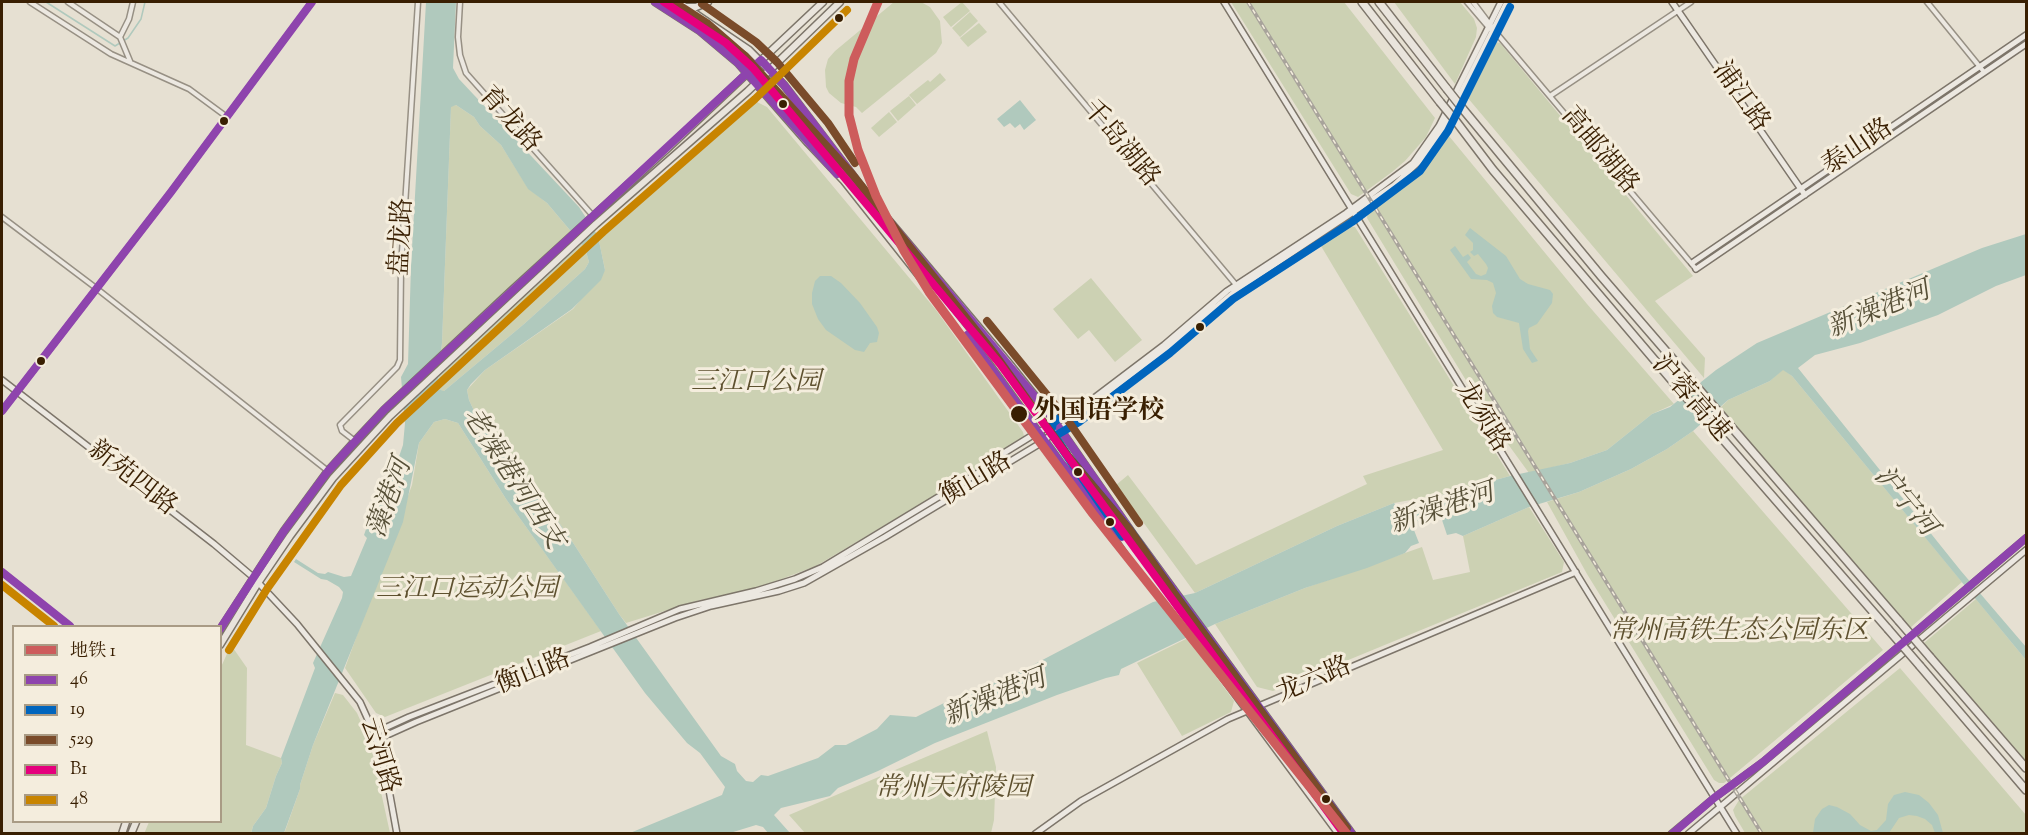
<!DOCTYPE html>
<html>
<head>
<meta charset="utf-8">
<style>
  body { margin:0 }
  #map { position:relative; width:2028px; height:835px; overflow:hidden; background:#e6e0d2; font-family:"Sorts Mill Goudy","Noto Serif SC",serif }
  canvas { display:block }
  .frame { position:absolute; inset:0; border:3px solid #391f02; pointer-events:none }
  .legend { position:absolute; left:12px; top:625px; width:210px; height:198px; box-sizing:border-box; background:#f4eddd; border:2px solid #a99b85; margin:0; padding:8px 10px; list-style:none; font-size:18px; color:#391f02 }
  .legend li { display:flex; align-items:center; gap:12px; height:30px }
  .legend b { width:30px; border:2px solid #a99b85 }
</style>
</head>
<body>
<div id="map">
<canvas width="2028" height="835"></canvas>
<div class="frame"></div>
<ul class="legend">
<li><b style="height:8px;background:#cd5c5c"></b>地铁 1</li>
<li><b style="height:8px;background:#8e44ad"></b>46</li>
<li><b style="height:8px;background:#0065bd"></b>19</li>
<li><b style="height:8px;background:#7a4b2a"></b>529</li>
<li><b style="height:8px;background:#e5007d"></b>B1</li>
<li><b style="height:8px;background:#c88400"></b>48</li>
</ul>
</div>
<script>
const context = document.querySelector('canvas').getContext('2d');
context.lineJoin = 'round';
function paint(path, color) {
  context.fillStyle = color;
  context.fill(path, 'evenodd');
}
function shape(rows) {
  const path = new Path2D();
  for (const r of rows) {
    path.moveTo(r[0], r[1]);
    for (let i = 2; i < r.length; i += 2) path.lineTo(r[i], r[i + 1]);
  }
  return path;
}
function stroke(path, color, width, dash) {
  context.strokeStyle = color;
  context.lineWidth = width;
  context.lineCap = dash ? 'butt' : 'round';
  context.setLineDash(dash || []);
  context.stroke(path);
}
function write(font, color, halo, rows, align = 'center') {
  context.font = font + ' "Sorts Mill Goudy","Noto Serif SC",serif';
  context.lineWidth = 6;
  context.setLineDash([]);
  context.textBaseline = 'middle';
  context.strokeStyle = halo;
  context.fillStyle = color;
  for (const [text, x, y, turn = 0] of rows) {
    context.save();
    context.translate(x, y);
    context.rotate((+turn || 0) * Math.PI / 180);
    context.textAlign = isNaN(turn) ? turn : align;
    if (halo) context.strokeText(text, 0, 0);
    context.fillText(text, 0, 0);
    context.restore();
  }
}
paint(shape([
  [894,2,921,2,930,7,940,21,942,43,936,53,862,113,856,107,841,103,829,93,826,87,825,70,828,59,835,51],
  [962,2,970,11,951,27,943,17],
  [1231,2,1344,2,1435,118,1426,137,1405,161,1392,172,1358,197,1351,194],
  [1394,2,1460,2,1474,19,1477,28,1476,37,1455,84],
  [970,12,978,21,960,37,952,28],
  [979,23,987,32,968,47,960,38],
  [1491,41,1500,43,1693,276,1655,301,1705,358,1704,378,1467,97],
  [940,73,946,80,917,104,909,95,928,80,930,82],
  [909,96,916,105,898,121,890,111],
  [757,102,767,107,936,310,1023,432,1024,436,995,455,981,468,816,566,755,589,700,600,626,623,619,614,570,538,486,421,476,415,469,400,467,390,485,370,573,309,605,270,598,236,745,105],
  [456,105,474,117,480,126,501,145,528,188,547,203,585,248,589,262,585,269,524,324,444,391,437,390,442,343,451,106],
  [889,112,897,122,879,137,871,128],
  [1449,136,1587,304,1674,404,1652,414,1607,450,1570,463,1529,473,1489,418,1367,218,1368,210,1415,176,1431,161],
  [1347,226,1355,227,1510,476,1444,494,1394,503,1337,526,1195,593,1116,485,1128,475,1196,565,1367,484,1363,476,1443,450,1321,246],
  [1091,278,1142,340,1115,362,1089,330,1078,339,1053,309],
  [1783,369,1792,376,1962,582,1910,628,1720,408,1728,400,1770,381],
  [445,419,458,423,506,499,601,631,385,717,376,713,345,668,412,485,419,443,434,422],
  [1693,431,1883,650,1724,783,1719,783,1714,780,1587,574,1547,502,1579,492,1631,469,1667,449],
  [1529,507,1564,562,1562,572,1273,691,1257,687,1215,624,1305,588,1422,547,1433,580,1470,572,1463,536],
  [1976,599,2026,660,2026,761,1924,643],
  [1188,638,1234,701,1231,712,1182,736,1137,663],
  [231,645,247,668,246,745,281,758,282,763,276,776,266,808,253,826,251,833,144,834,149,822,220,822,221,667],
  [1900,668,2026,815,2026,833,1745,833,1735,816,1733,810,1739,800],
  [335,693,343,695,357,713,370,742,390,833,284,834,300,789,300,785,313,745],
  [987,731,996,767,994,820,991,833,805,833,789,815]
]), '#ccd1b3');
paint(shape([
  [426,2,456,2,453,68,459,79,579,207,598,236,605,270,601,280,572,309,485,370,471,384,467,390,469,400,476,415,486,421,570,538,619,614,721,756,735,764,737,771,746,781,753,782,761,775,768,776,818,758,835,745,846,745,877,729,890,715,916,717,970,690,987,690,993,683,1008,678,1153,602,1195,593,1337,526,1394,503,1398,508,1405,509,1415,505,1420,520,1406,525,1412,525,1419,543,1411,546,1405,553,1367,568,1305,588,1215,624,1121,669,1119,675,1106,678,1057,695,935,743,878,771,838,788,830,796,781,808,774,815,790,833,768,833,763,827,756,825,730,833,630,833,722,795,725,787,700,753,687,743,645,693,506,499,458,423,445,419,434,422,419,443,403,522,313,745,300,785,300,789,284,833,251,834,253,826,266,808,276,776,282,763,281,758,315,668,313,663,342,598,343,592,339,587,327,580,321,579,294,562,296,559,318,573,325,574,328,572,344,577,351,576,367,538,364,535,374,506,378,504,391,480,403,445,405,423,401,377,408,364,411,266],
  [456,105,474,117,480,126,501,145,528,189,547,203,585,248,589,262,585,269,524,324,444,391,437,389,442,343,451,107],
  [1020,100,1036,120,1024,130,1020,124,1015,128,1010,123,1004,127,997,119],
  [1470,228,1506,256,1520,279,1528,284,1550,290,1553,294,1552,303,1537,324,1529,328,1528,331,1530,349,1538,361,1532,363,1523,349,1519,323,1497,317,1493,313,1492,306,1496,293,1493,283,1487,280,1471,279,1450,250,1455,246,1463,257,1468,254,1471,258,1467,262,1476,274,1481,276,1486,274,1488,268,1486,264,1478,254,1474,256,1470,252,1473,250,1473,243,1465,235],
  [2026,234,2026,275,1996,286,1938,315,1860,343,1815,355,1798,368,1961,571,2026,647,2026,660,1792,376,1783,370,1770,381,1728,400,1693,431,1667,449,1631,469,1579,492,1529,507,1463,536,1456,533,1447,535,1441,517,1450,513,1449,511,1431,516,1427,502,1441,498,1444,494,1510,476,1570,463,1607,450,1652,414,1670,407,1716,370,1757,343,1982,248],
  [820,276,831,276,841,283,860,303,877,327,879,333,877,342,870,343,864,352,855,350,826,330,818,319,812,304,812,293,815,281],
  [1905,792,1919,795,1929,803,1938,815,1943,833,1935,833,1932,825,1925,819,1917,816,1909,815,1899,818,1889,833,1813,833,1815,819,1822,809,1829,805,1837,807,1850,814,1860,825,1871,831,1877,830,1886,820,1888,804,1894,795]
]), '#b0c9bd');
stroke(shape([
  [46,2,115,46,128,38,141,19,145,2]
]), '#b0c9bd', 1.5);
stroke(shape([
  [1409,518,1424,512,1441,508]
]), '#b0c9bd', 9);
const street = shape([
  [30,2,111,54,189,89,227,117],
  [68,2,120,37],
  [460,2,458,37,460,55,466,73,594,217],
  [999,2,1237,286],
  [1467,2,1490,29],
  [1473,2,1498,35,1696,269],
  [1927,2,1984,72],
  [130,61,120,37,129,19,133,2],
  [1550,96,1691,2],
  [2,217,96,288,328,471],
  [2,411,171,192,312,2],
  [355,441,342,431,340,425,397,367,400,360,401,268,418,2],
  [2,572,70,626]
]);
const secondary = shape([
  [1224,2,1737,834],
  [1672,2,1805,195],
  [1692,263,2026,35],
  [1696,269,2026,44],
  [2,380,214,544,253,577,297,624,360,702,374,733,387,779,397,834],
  [374,733,409,717,590,647,680,609,756,591,795,579,823,567,983,470,999,456,1033,435,1073,414,1164,345,1227,291,1346,213,1413,163,1439,126,1501,2],
  [376,740,416,722,675,618,711,606,779,591,804,583,885,537,1039,444,1168,347,1238,289,1394,185,1421,160,1444,127,1507,2],
  [1035,834,1081,801,1228,719,1576,572],
  [1671,834,1714,798,1763,762,2026,538],
  [1688,834,2026,550]
]);
const primary = shape([
  [655,2,700,31,738,63,808,143,844,181,986,360,1060,462,1121,536,1165,599,1339,834],
  [678,2,749,50,784,85,870,198,1012,367,1051,416,1135,537,1352,834],
  [686,7,696,7,708,2],
  [220,630,284,531,328,471,355,441,384,410,511,291,668,148,823,2],
  [220,645,258,583,290,536,333,478,390,416,596,224,748,91,840,2],
  [122,834,126,822],
  [131,834,136,822]
]);
const highway = shape([
  [1362,2,1440,102],
  [1379,2,1447,89],
  [1462,108,1601,276,1899,621],
  [1455,120,1493,170,1680,390,1888,629],
  [1930,657,2026,768],
  [1920,666,2026,790]
]);
stroke(street, '#979084', 7);
stroke(secondary, '#7d756a', 8);
stroke(primary, '#7d756a', 9);
stroke(highway, '#7d756a', 10);
stroke(street, '#ece8e1', 4);
stroke(secondary, '#ece8e1', 5);
stroke(primary, '#e9e4dc', 6);
stroke(highway, '#e9e4dc', 7);
const rail = shape([
  [1248,2,1762,834]
]);
stroke(rail, '#a8a39b', 4);
stroke(rail, '#f4eddd', 1.5, [4.5]);
const highwayBridge = shape([
  [1447,89,1462,108],
  [1440,102,1455,120],
  [1899,621,1930,657],
  [1888,629,1920,666]
]);
stroke(highwayBridge, '#7d756a', 10, []);
stroke(highwayBridge, '#e9e4dc', 7);
stroke(shape([
  [655,2,700,31,738,63,837,174],
  [967,335,1060,462,1122,537],
  [2,411,171,192,312,2],
  [2,572,70,626],
  [220,629,284,531,328,471,384,410,761,60,784,85,870,198,1051,416,1135,537,1352,834],
  [1672,834,1714,798,1763,762,2026,538]
]), '#8e44ad', 8);
stroke(shape([
  [1071,409,1053,423,1051,433,1122,536],
  [1347,828,1174,593,1130,530,1068,456,1055,436,1079,422,1170,353,1233,299,1352,222,1420,171,1448,131,1510,7]
]), '#0065bd', 8);
stroke(shape([
  [674,2,707,23,745,56,852,174,994,353,1068,456,1130,530,1174,593,1347,828],
  [702,4,756,42,777,62,828,123,855,163],
  [987,321,1069,422,1139,523]
]), '#7a4b2a', 8);
stroke(shape([
  [664,2,726,43,753,68,1000,364,1344,834]
]), '#e5007d', 8);
stroke(shape([
  [2,585,54,626],
  [229,650,267,589,341,485,397,423,603,232,755,99,847,10]
]), '#c88400', 8);
stroke(shape([
  [878,2,854,59,849,81,849,115,858,150,876,196,904,251,929,292,1093,514,1347,834]
]), '#cd5c5c', 9);
for (const [x, y, r, color] of [
  [839,18,5,"#391f02"],
  [783,104,5,"#391f02"],
  [224,121,5,"#391f02"],
  [1200,327,5,"#391f02"],
  [41,361,5,"#391f02"],
  [1019,414,9,"#391f02"],
  [1078,472,5,"#391f02"],
  [1110,522,5,"#391f02"],
  [1326,799,5,"#391f02"]
]) {
  const dot = new Path2D();
  dot.arc(x, y, r, 0, 2 * Math.PI);
  context.fillStyle = color;
  context.fill(dot);
  stroke(dot, '#f4eddd', 2);
}
write('26px', '#391f02', '#f4eddd', [
  ["浦江路",1739,98,55],
  ["育龙路",508,121,48],
  ["千岛湖路",1119,145,50],
  ["泰山路",1859,149,-34],
  ["高邮湖路",1598,152,50],
  ["盘龙路",404,237,-87],
  ["沪蓉高速",1689,400,49],
  ["龙须路",1480,418,58],
  ["新苑四路",131,480,38],
  ["衡山路",977,481,-31],
  ["衡山路",534,674,-22],
  ["龙六路",1315,682,-23],
  ["云河路",377,756,73]
]);
write('italic 26px', '#5e512f', '#f4eddd', [
  ["三江口公园",756,385],
  ["三江口运动公园",467,592],
  ["常州高铁生态公园东区",1739,634],
  ["常州天府陵园",953,791]
]);
write('bold 26px', '#391f02', '#f4eddd', [
  ["外国语学校",1034,414]
], 'left');
write('italic 27px', '#564f37', '#f4eddd', [
  ["新澡港河",1880,312,-22],
  ["老澡港河西支",511,480,57],
  ["藻港河",392,499,-70],
  ["沪宁河",1903,503,50],
  ["新澡港河",1443,511,-18],
  ["新澡港河",996,700,-22]
]);
</script>
</body>
</html>
